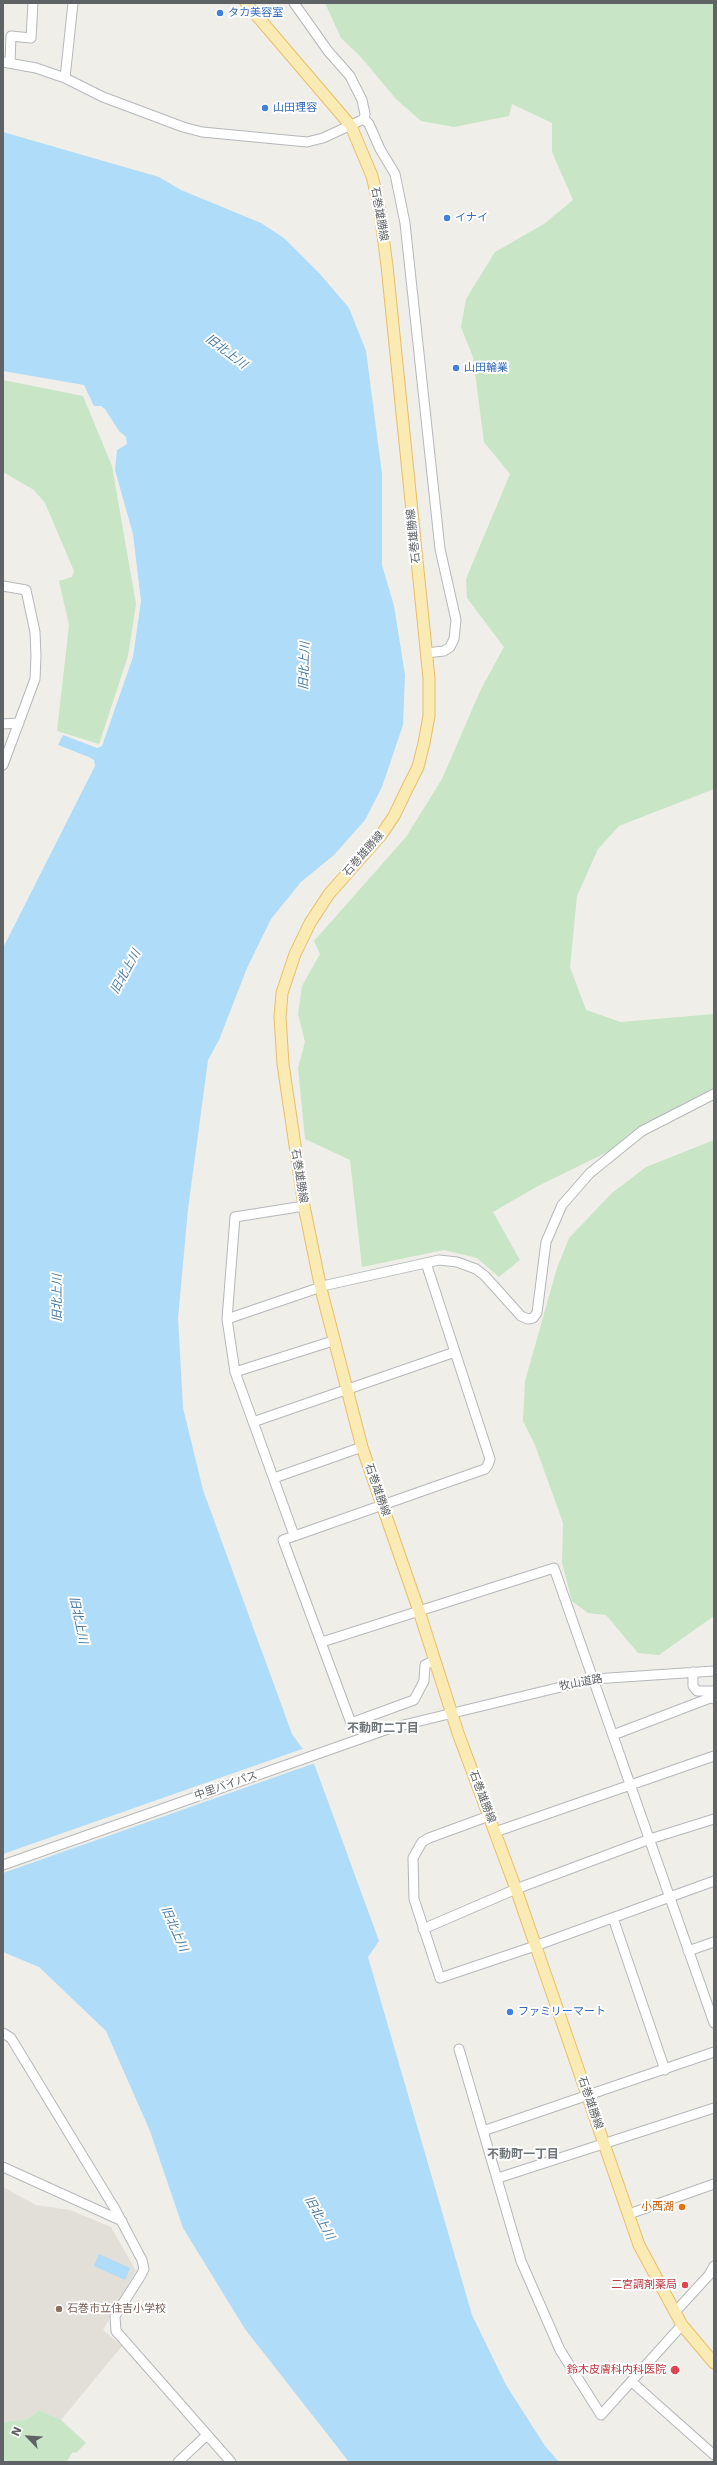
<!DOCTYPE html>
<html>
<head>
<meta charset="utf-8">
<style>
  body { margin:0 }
  #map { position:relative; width:717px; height:2465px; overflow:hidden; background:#f0eee8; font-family:"DejaVu Sans",sans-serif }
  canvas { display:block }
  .frame { position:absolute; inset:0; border:4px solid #5f6366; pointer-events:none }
  .north { position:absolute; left:8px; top:2417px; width:40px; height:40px; -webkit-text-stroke:3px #fff; paint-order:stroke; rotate:295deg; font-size:11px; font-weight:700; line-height:16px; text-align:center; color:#5f6366 }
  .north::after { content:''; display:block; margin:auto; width:14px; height:18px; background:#5f6366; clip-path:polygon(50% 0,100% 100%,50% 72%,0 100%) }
</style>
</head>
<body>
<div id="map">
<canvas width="717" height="2465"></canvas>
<div class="frame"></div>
<div class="north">N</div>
</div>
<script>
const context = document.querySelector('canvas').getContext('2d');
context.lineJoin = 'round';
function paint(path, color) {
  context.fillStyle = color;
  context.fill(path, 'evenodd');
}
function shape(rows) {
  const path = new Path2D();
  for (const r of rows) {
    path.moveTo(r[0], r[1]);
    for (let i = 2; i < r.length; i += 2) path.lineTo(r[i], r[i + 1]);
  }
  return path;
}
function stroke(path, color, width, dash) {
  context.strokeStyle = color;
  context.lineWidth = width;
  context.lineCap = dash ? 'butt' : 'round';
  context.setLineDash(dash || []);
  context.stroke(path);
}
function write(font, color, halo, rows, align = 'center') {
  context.font = font + ' "DejaVu Sans","Noto Sans JP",sans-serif';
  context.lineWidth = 4;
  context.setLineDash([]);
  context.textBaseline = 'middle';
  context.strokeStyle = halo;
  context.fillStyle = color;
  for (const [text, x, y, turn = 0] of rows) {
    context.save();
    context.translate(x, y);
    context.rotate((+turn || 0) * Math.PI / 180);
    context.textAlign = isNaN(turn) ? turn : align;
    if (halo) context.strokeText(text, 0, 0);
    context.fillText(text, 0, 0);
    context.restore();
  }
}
paint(shape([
  [3,2187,36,2205,70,2210,111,2227,136,2271,103,2330,122,2346,61,2420,39,2410,28,2419,3,2422]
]), '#e2dfd9');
paint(shape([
  [325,3,714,3,714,789,619,826,598,849,577,896,570,967,586,1010,621,1022,714,1014,714,1100,538,1186,493,1212,520,1260,499,1277,477,1258,444,1250,362,1267,350,1160,305,1139,298,1068,305,1042,298,1014,302,986,320,954,314,941,406,837,442,779,481,689,504,647,467,598,466,579,510,474,484,442,473,357,461,327,466,299,495,252,544,224,573,200,552,152,552,123,512,104,509,116,454,127,421,121,396,99,361,57,341,38],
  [3,380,83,396,112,466,136,604,128,656,99,744,57,731,69,625,59,581,72,577,74,571,45,503,34,490,3,472],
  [714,1140,714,1616,659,1655,638,1653,606,1615,588,1613,572,1601,562,1563,563,1523,535,1445,523,1421,525,1381,557,1268,569,1238,612,1193,646,1167],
  [39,2410,61,2420,86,2443,76,2453,73,2452,66,2462,3,2462,3,2422,28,2419]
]), '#c8e5c6');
paint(shape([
  [3,132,159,177,181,190,261,223,284,238,320,274,349,308,366,351,382,474,382,565,394,606,405,675,403,725,382,787,365,820,334,855,301,882,271,919,247,968,219,1040,208,1060,188,1209,178,1318,183,1408,203,1490,292,1734,315,1766,379,1941,368,1957,472,2315,506,2385,545,2446,559,2462,349,2462,245,2329,183,2228,150,2131,106,2031,39,1967,3,1952,3,948,95,766,94,760,89,757,58,745,63,735,97,748,102,746,133,657,141,601,133,534,115,470,117,450,127,444,126,437,119,431,105,409,101,406,94,406,84,385,3,371],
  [99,2254,130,2268,125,2280,94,2266]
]), '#aedcf9');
paint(shape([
  [305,1748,315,1763,3,1873,3,1854]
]), '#f0eee8');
const minor = shape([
  [294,3,328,51,350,76,362,100,365,114,364,119],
  [3,62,36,68,65,78,103,97,183,127,202,132,307,142,323,138,364,119],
  [10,63,11,36,31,38,33,3],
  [65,78,73,3],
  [364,119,369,124,380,149,395,174,405,223,440,549,456,620,454,639,450,647,444,651,426,653],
  [3,586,26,590,35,632,36,656,35,679,3,765],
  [3,724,19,723],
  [426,1263,490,1459,488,1465,485,1469,283,1540,351,1723,414,1700,424,1681,425,1665,435,1660],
  [227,1319,327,1285,439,1260,457,1262,476,1269,485,1276,521,1316,528,1319,533,1318,537,1313,546,1242,562,1205,590,1173,642,1131,714,1094],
  [235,1372,333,1341],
  [253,1422,455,1352],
  [274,1478,362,1447],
  [294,1535,235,1372,227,1319,235,1217,304,1206],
  [322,1642,554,1568,714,2023],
  [693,1672,693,1686,697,1691,714,1691],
  [613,1735,710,1698,714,1699],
  [489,1816,429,1838,422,1842,413,1858,414,1899,440,1978,535,1946,714,1881],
  [495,1832,714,1756],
  [3,1865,391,1728,594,1679,714,1671],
  [613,1918,665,2070],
  [423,1929,516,1889,650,1839,714,1819],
  [688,1951,714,1942],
  [3,2033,11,2038,115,2209,142,2260,144,2269,141,2275,115,2316,116,2331,231,2462],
  [459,2049,521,2261,560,2350,601,2415,682,2325],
  [483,2131,714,2052],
  [3,2167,122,2221],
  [498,2178,714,2108],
  [629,2214,714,2184],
  [675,2312,709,2275,714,2266],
  [632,2382,714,2455],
  [178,2462,207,2435]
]);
const major = shape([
  [246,3,351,126,372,176,379,205,387,266,429,678,429,716,424,743,418,767,407,789,394,816,381,835,329,894,310,923,295,954,282,993,280,1017,283,1064,304,1206,321,1289,362,1447,419,1611,458,1733,516,1889,639,2245,682,2325,714,2363]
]);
stroke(minor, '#b4b7bb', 11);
stroke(major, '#e8be69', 13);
stroke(minor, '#fff', 9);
stroke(major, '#f9ebb3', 11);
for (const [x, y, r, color] of [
  [220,13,4,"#3f7fe0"],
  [265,108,4,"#3f7fe0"],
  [447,218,4,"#3f7fe0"],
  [456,368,4,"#3f7fe0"],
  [510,2012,4,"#3f7fe0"],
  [682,2207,4,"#e8710a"],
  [685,2285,4,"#e0444e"],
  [59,2309,4,"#8d6e63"],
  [675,2370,5,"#e0444e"]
]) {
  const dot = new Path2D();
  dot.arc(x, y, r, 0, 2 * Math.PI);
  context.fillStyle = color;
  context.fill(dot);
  stroke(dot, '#fff', 1.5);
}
write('11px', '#366cbe', '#fff', [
  ["タカ美容室",228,13],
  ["山田理容",273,108],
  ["イナイ",455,218],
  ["山田輪業",464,368],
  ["ファミリーマート",518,2012]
], 'left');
write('11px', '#5f6366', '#fff', [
  ["石巻雄勝線",379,214,80],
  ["石巻雄勝線",414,536,-96],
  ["石巻雄勝線",364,854,-49],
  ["石巻雄勝線",299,1176,81],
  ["石巻雄勝線",377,1490,71],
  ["牧山道路",581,1683,-11],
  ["中里バイパス",226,1786,-19],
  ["石巻雄勝線",482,1797,69],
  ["石巻雄勝線",590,2103,71]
]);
write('11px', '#c56008', '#fff', [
  ["小西湖",674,2207]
], 'right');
write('11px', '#be3a42', '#fff', [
  ["二宮調剤薬局",677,2285],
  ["鈴木皮膚科内科医院",666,2370]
], 'right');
write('11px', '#785e54', '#fff', [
  ["石巻市立住吉小学校",67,2309]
], 'left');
write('italic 12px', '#4778a2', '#fff', [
  ["旧北上川",226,352,37],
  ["旧北上川",305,666,-88],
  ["旧北上川",126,972,-61],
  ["旧北上川",58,1298,-90],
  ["旧北上川",78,1620,78],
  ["旧北上川",174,1929,66],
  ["旧北上川",319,2218,61]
]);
write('bold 12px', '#707578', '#fff', [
  ["不動町二丁目",383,1729],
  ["不動町一丁目",523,2155]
]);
</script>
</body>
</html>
